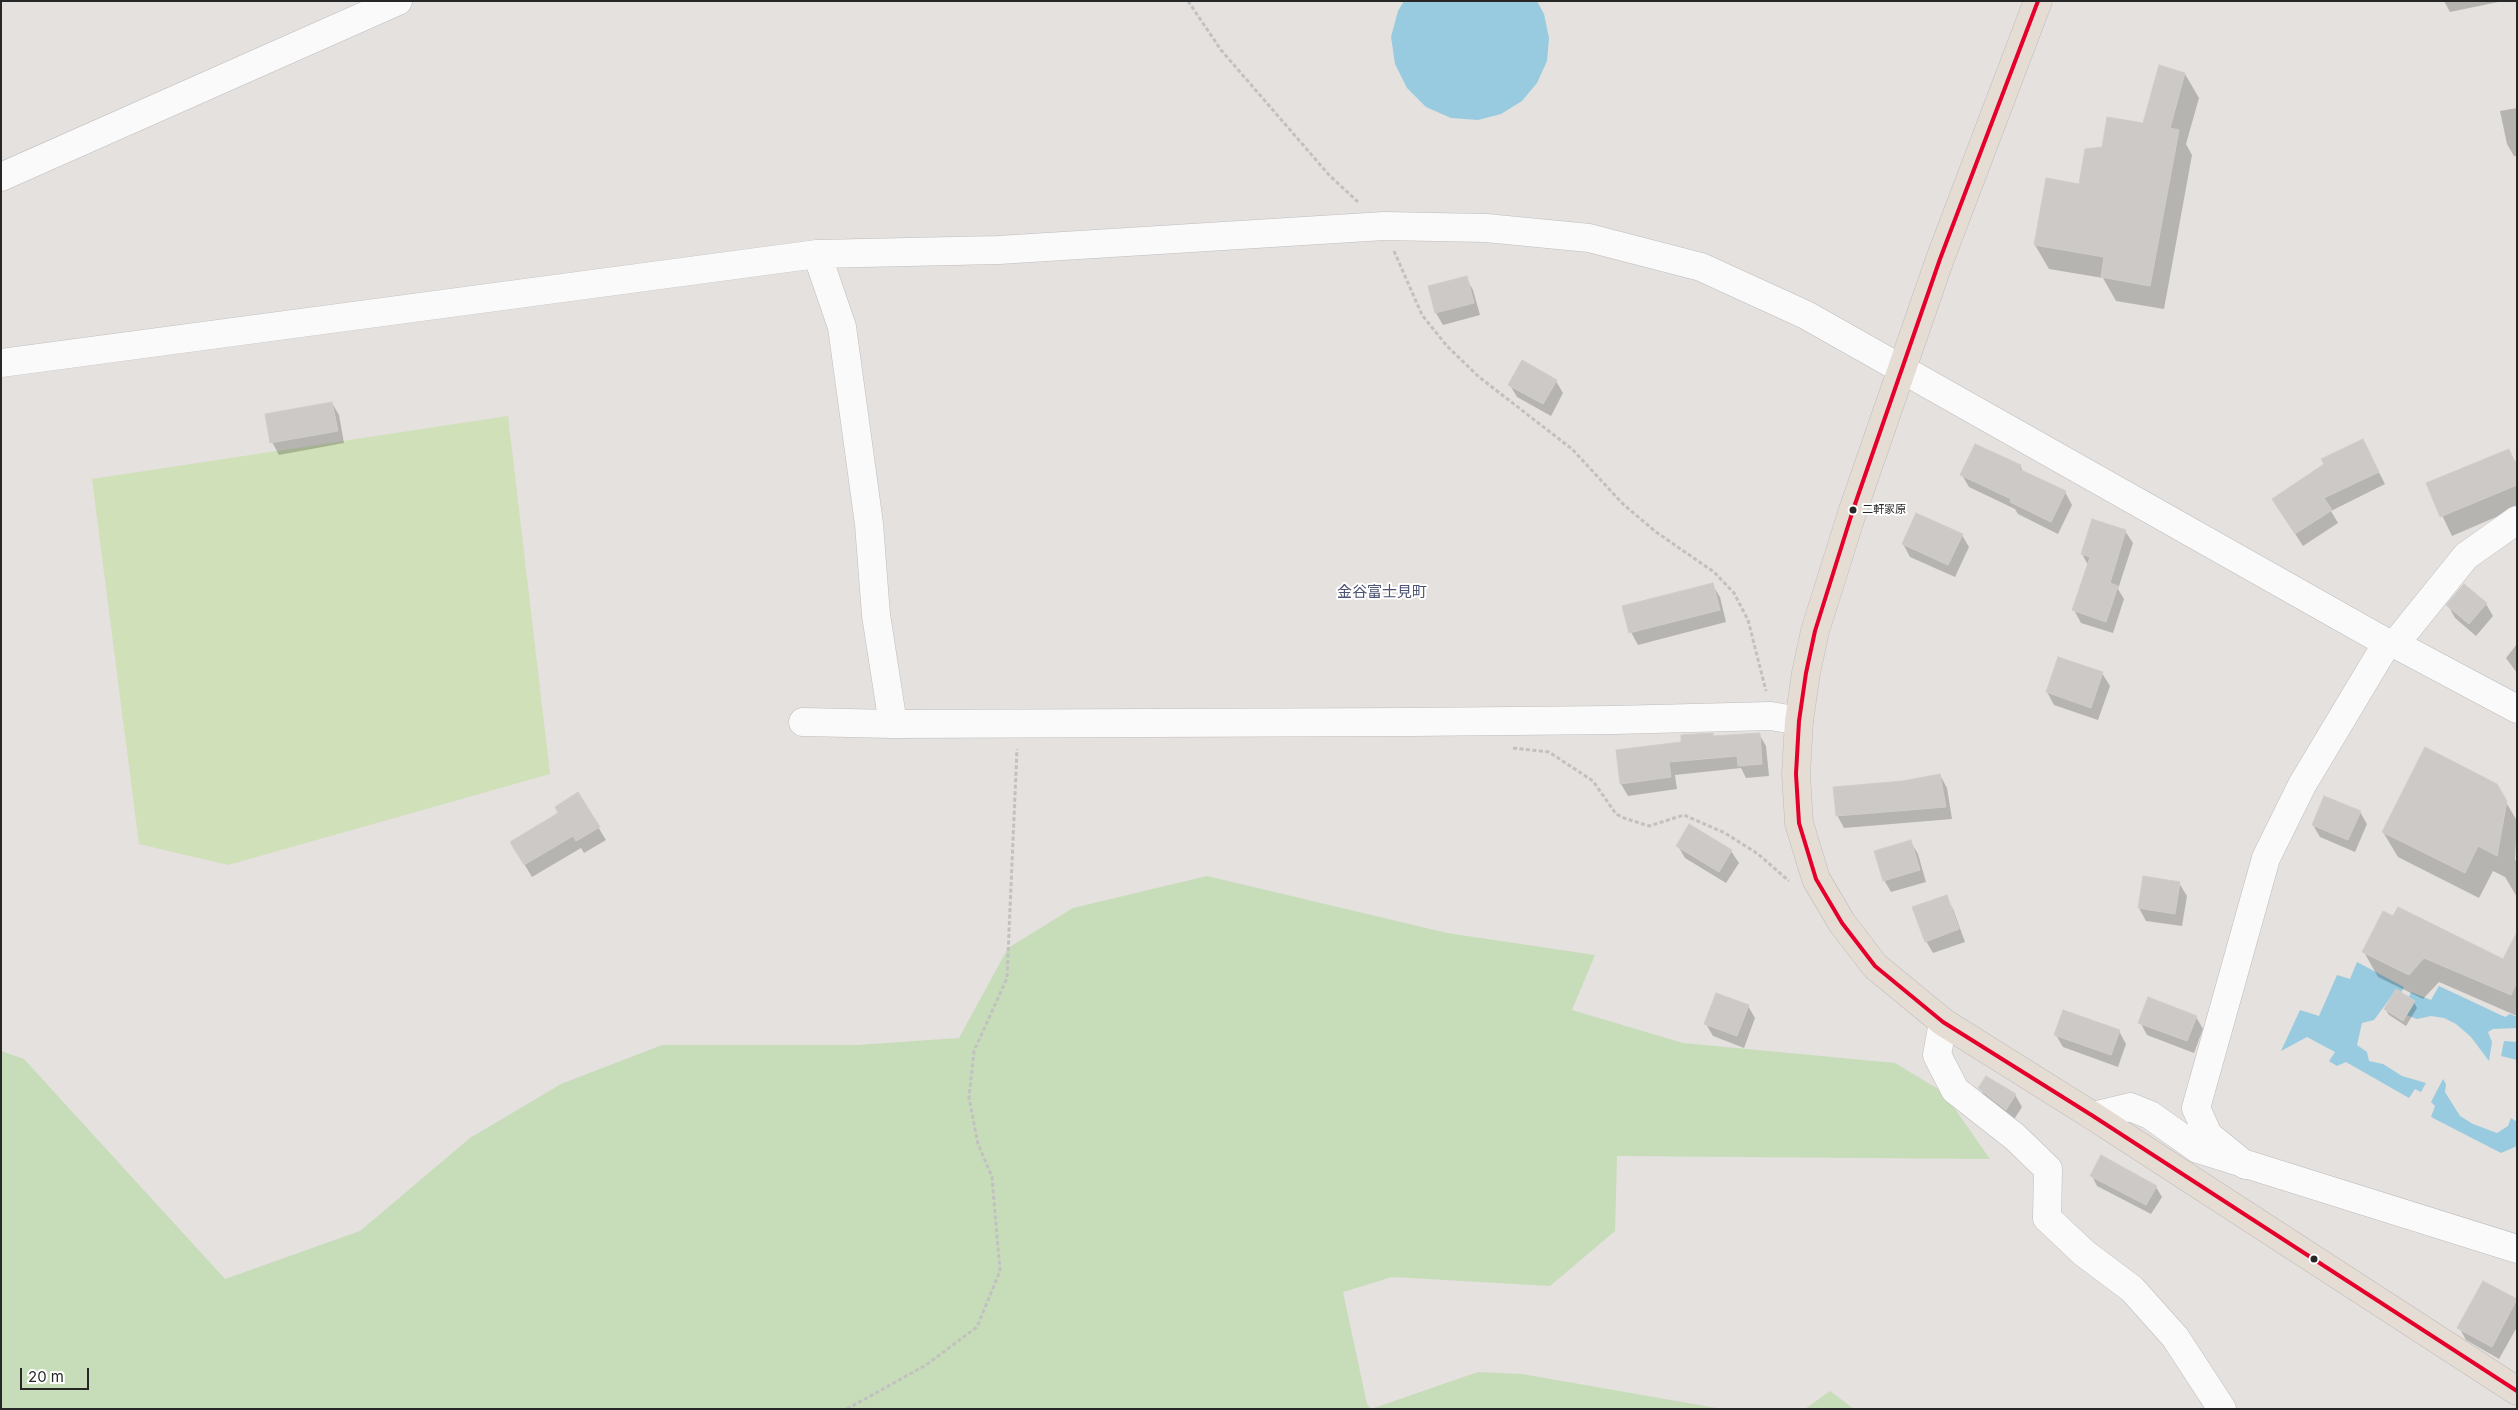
<!DOCTYPE html>
<html>
<head>
<meta charset="utf-8">
<style>
  body { margin:0 }
  #map { position:relative; width:2518px; height:1410px; overflow:hidden; background:#e4e1de; font-family:Inter,sans-serif }
  canvas { display:block }
  .frame { position:absolute; inset:0; border:2px solid #272727; pointer-events:none }
  .scale { position:absolute; left:20px; top:1368px; width:69px; height:22px; box-sizing:border-box; border:2px solid #272727; border-top:0; padding-left:6px; font-size:15px; line-height:18px; white-space:nowrap; color:#272727; -webkit-text-stroke:4px #fff; paint-order:stroke }
</style>
</head>
<body>
<div id="map">
<canvas width="2518" height="1410"></canvas>
<div class="frame"></div>
<div class="scale">20 m</div>
</div>
<script>
const context = document.querySelector('canvas').getContext('2d');
context.lineJoin = 'round';
function paint(path, color) {
  context.fillStyle = color;
  context.fill(path, 'evenodd');
}
function shape(rows) {
  const path = new Path2D();
  for (const r of rows) {
    path.moveTo(r[0], r[1]);
    for (let i = 2; i < r.length; i += 2) path.lineTo(r[i], r[i + 1]);
  }
  return path;
}
function stroke(path, color, width, dash) {
  context.strokeStyle = color;
  context.lineWidth = width;
  context.lineCap = dash ? 'butt' : 'round';
  context.setLineDash(dash || []);
  context.stroke(path);
}
function write(font, color, halo, rows, align = 'center') {
  context.font = font + ' Inter,"Noto Sans JP",sans-serif';
  context.lineWidth = 4;
  context.setLineDash([]);
  context.textBaseline = 'middle';
  context.strokeStyle = halo;
  context.fillStyle = color;
  for (const [text, x, y, turn = 0] of rows) {
    context.save();
    context.translate(x, y);
    context.rotate((+turn || 0) * Math.PI / 180);
    context.textAlign = isNaN(turn) ? turn : align;
    if (halo) context.strokeText(text, 0, 0);
    context.fillText(text, 0, 0);
    context.restore();
  }
}
paint(shape([
  [1207,876,1447,933,1595,955,1572,1010,1683,1043,1895,1063,1943,1092,1990,1159,1617,1156,1615,1231,1550,1286,1392,1277,1343,1292,1367,1404,1371,1409,1478,1372,1522,1374,1722,1409,1,1409,1,1051,24,1059,225,1279,360,1231,470,1138,561,1084,662,1045,857,1045,959,1038,1008,948,1073,908],
  [1830,1391,1854,1409,1805,1409]
]), '#c7ddb9');
paint(shape([
  [508,416,550,774,228,865,139,844,92,479]
]), '#d0e0b8');
paint(shape([
  [1404,1,1537,1,1544,14,1549,38,1547,61,1537,83,1522,101,1501,114,1478,120,1451,118,1426,107,1407,88,1395,64,1391,37,1398,11],
  [2357,962,2404,987,2401,993,2396,990,2374,1020,2362,1023,2357,1045,2367,1052,2369,1061,2383,1064,2402,1076,2426,1083,2421,1092,2415,1089,2409,1098,2346,1062,2337,1066,2329,1061,2335,1052,2307,1037,2281,1051,2300,1010,2319,1016,2337,975,2350,979],
  [2439,986,2505,1017,2510,1014,2517,1017,2517,1028,2493,1029,2488,1032,2492,1042,2489,1061,2471,1037,2456,1024,2444,1018,2431,1016,2417,1019,2406,1015,2415,1001,2409,997,2411,992,2431,1000],
  [2504,1041,2517,1042,2517,1060,2501,1056],
  [2443,1079,2446,1084,2445,1092,2460,1116,2473,1124,2497,1133,2508,1126,2511,1118,2517,1122,2517,1146,2501,1153,2431,1117,2435,1106,2431,1102]
]), '#98cbdf');
paint(shape([
  [2444,1,2503,1,2450,12],
  [2185,74,2199,98,2186,144,2192,155,2164,309,2116,301,2103,278,2049,269,2035,245,2080,185,2103,148,2144,125],
  [2517,108,2517,156,2514,156,2507,144,2500,111],
  [1466,278,1473,290,1480,315,1443,325,1436,313],
  [1556,381,1563,393,1551,416,1517,397,1510,385],
  [332,403,339,415,344,443,279,455,272,442],
  [2508,450,2517,464,2517,508,2452,536,2427,484],
  [2369,453,2385,484,2331,511,2338,523,2303,546,2273,500],
  [2020,466,2024,473,2065,492,2072,505,2058,534,2018,514,2015,509,1969,487,1962,475],
  [2125,531,2133,543,2118,589,2124,599,2113,633,2081,623,2074,610,2088,565,2082,554],
  [1962,535,1969,547,1955,577,1910,557,1903,544],
  [1712,584,1720,597,1726,622,1638,645,1631,632],
  [2486,604,2493,616,2476,636,2455,618,2448,605],
  [2517,644,2517,673,2506,658],
  [2102,673,2110,686,2098,720,2054,705,2047,692],
  [1712,734,1714,737,1759,734,1766,746,1769,776,1746,778,1741,768,1675,775,1677,789,1628,796,1621,784,1683,743],
  [1940,775,1947,788,1952,819,1844,828,1837,815,1903,783],
  [2496,785,2517,821,2515,860,2517,861,2517,897,2505,877,2493,871,2479,898,2398,857,2383,832],
  [2360,812,2367,824,2355,852,2320,837,2313,825],
  [598,827,606,840,584,853,581,848,532,877,511,842],
  [1910,841,1918,854,1926,882,1891,892,1884,880],
  [1678,846,1731,851,1739,863,1726,883,1685,858],
  [2144,878,2179,883,2187,896,2182,926,2146,921,2139,908],
  [1946,897,1953,909,1965,942,1933,953,1926,941],
  [2517,935,2517,1016,2439,982,2423,999,2378,977,2364,952,2504,960],
  [2414,1002,2417,1008,2406,1026,2389,1015,2385,1009],
  [1748,1006,1755,1018,1744,1048,1713,1036,1706,1024],
  [2196,1017,2203,1029,2194,1053,2147,1035,2140,1022],
  [2119,1031,2126,1044,2118,1067,2063,1047,2056,1035],
  [1980,1088,2015,1095,2022,1107,2013,1121,1987,1101],
  [2092,1176,2156,1187,2162,1197,2151,1214,2097,1186],
  [2483,1283,2517,1301,2517,1327,2499,1359,2466,1340,2459,1327]
]), '#0003');
const building = shape([
  [2159,65,2185,73,2170,128,2179,130,2150,286,2101,277,2104,257,2034,245,2046,178,2079,184,2085,149,2102,147,2107,117,2143,123,2159,65],
  [1467,276,1474,303,1435,313,1428,286,1467,276],
  [1522,360,1557,380,1543,404,1508,385,1522,360],
  [332,402,338,431,270,443,265,414,332,402],
  [2363,439,2379,472,2324,498,2332,510,2295,534,2272,499,2324,464,2321,459,2363,439],
  [1975,444,2021,465,2019,469,2066,491,2051,522,2010,502,2011,499,1960,475,1975,444],
  [2509,449,2517,467,2517,485,2440,517,2426,483,2509,449],
  [1916,513,1963,534,1948,565,1902,544,1916,513],
  [2092,519,2126,530,2110,583,2118,586,2106,622,2072,610,2090,557,2081,554,2092,519],
  [1713,583,1720,610,1629,633,1622,606,1713,583],
  [2464,584,2487,603,2469,624,2446,605,2464,584],
  [2058,657,2103,672,2091,708,2046,692,2058,657],
  [1713,733,1713,736,1760,733,1762,764,1738,766,1737,756,1669,762,1671,777,1620,784,1616,750,1681,742,1681,735,1713,733],
  [2425,747,2497,784,2507,801,2497,856,2478,846,2465,873,2382,832,2425,747],
  [1940,774,1946,807,1836,816,1833,787,1903,781,1940,774],
  [578,792,600,827,576,841,573,836,524,865,510,842,558,813,555,807,578,792],
  [2324,796,2361,811,2348,840,2312,825,2324,796],
  [1689,824,1732,850,1719,872,1676,846,1689,824],
  [1911,840,1920,870,1883,881,1874,851,1911,840],
  [2143,876,2180,882,2175,914,2138,908,2143,876],
  [1947,895,1959,929,1925,942,1912,907,1947,895],
  [2398,907,2503,959,2517,932,2517,982,2511,995,2424,958,2409,975,2362,952,2383,911,2393,916,2398,907],
  [2396,989,2415,1001,2403,1021,2384,1009,2396,989],
  [1716,993,1749,1005,1737,1036,1704,1024,1716,993],
  [2148,997,2197,1016,2187,1041,2138,1023,2148,997],
  [2063,1010,2120,1030,2111,1055,2054,1035,2063,1010],
  [1986,1076,2016,1094,2006,1110,1978,1088,1986,1076],
  [2101,1155,2157,1186,2146,1205,2090,1176,2101,1155],
  [2483,1281,2517,1299,2492,1347,2457,1328,2483,1281]
]);
paint(building, '#ccc9c7');
stroke(building, '#cfcdca', 1);
const minor = shape([
  [1,177,398,1],
  [817,254,842,327,869,524,876,615,893,724],
  [1,363,817,254,999,250,1384,226,1486,228,1589,238,1701,267,1806,315,2387,643,2395,644,2517,709],
  [2395,644,2466,556,2517,520],
  [803,722,893,724,1409,722,1614,720,1771,716,1799,721],
  [1943,1022,1937,1055,1955,1090,2015,1137,2048,1169,2047,1218,2084,1253,2132,1289,2175,1337,2222,1409],
  [2093,1116,2130,1107,2150,1115,2198,1149,2517,1249],
  [2245,1165,2208,1135,2196,1108,2266,858,2302,785,2387,643]
]);
const highway = shape([
  [2038,1,1940,259,1853,510,1815,631,1806,673,1799,721,1796,774,1799,823,1816,879,1842,923,1875,966,1943,1022,2093,1116,2517,1391]
]);
stroke(minor, '#bebdbe', 29);
stroke(highway, '#bebdbc', 29);
stroke(shape([
  [1188,1,1221,50,1329,175,1358,202],
  [1394,251,1422,315,1447,346,1479,377,1572,449,1623,504,1656,532,1714,572,1734,593,1748,620,1766,691],
  [1513,748,1549,752,1593,781,1616,814,1624,818,1649,826,1684,815,1725,833,1758,854,1789,881],
  [847,1409,926,1365,977,1327,1000,1271,992,1177,978,1144,969,1098,974,1051,1007,978,1017,749]
]), '#c2c1c1', 3, [4, 2.5]);
stroke(minor, '#fbfafa', 28);
stroke(highway, '#e5dcd4', 28);
stroke(shape([
  [2038,1,1940,259,1853,510,1815,631,1806,673,1799,721,1796,774,1799,823,1816,879,1842,923,1875,966,1943,1022,2093,1116,2517,1391]
]), '#e4002b', 4);
for (const [x, y, r, color] of [
  [1853,510,4.5,"#272727"],
  [2314,1259,4.5,"#272727"]
]) {
  const dot = new Path2D();
  dot.arc(x, y, r, 0, 2 * Math.PI);
  context.fillStyle = color;
  context.fill(dot);
  stroke(dot, '#fff', 2);
}
write('11px', '#272727', '#fff', [
  ["二軒家原",1862,510]
], 'left');
write('15px', '#4d5372', '#fff', [
  ["金谷富士見町",1382,592]
]);
</script>
</body>
</html>
